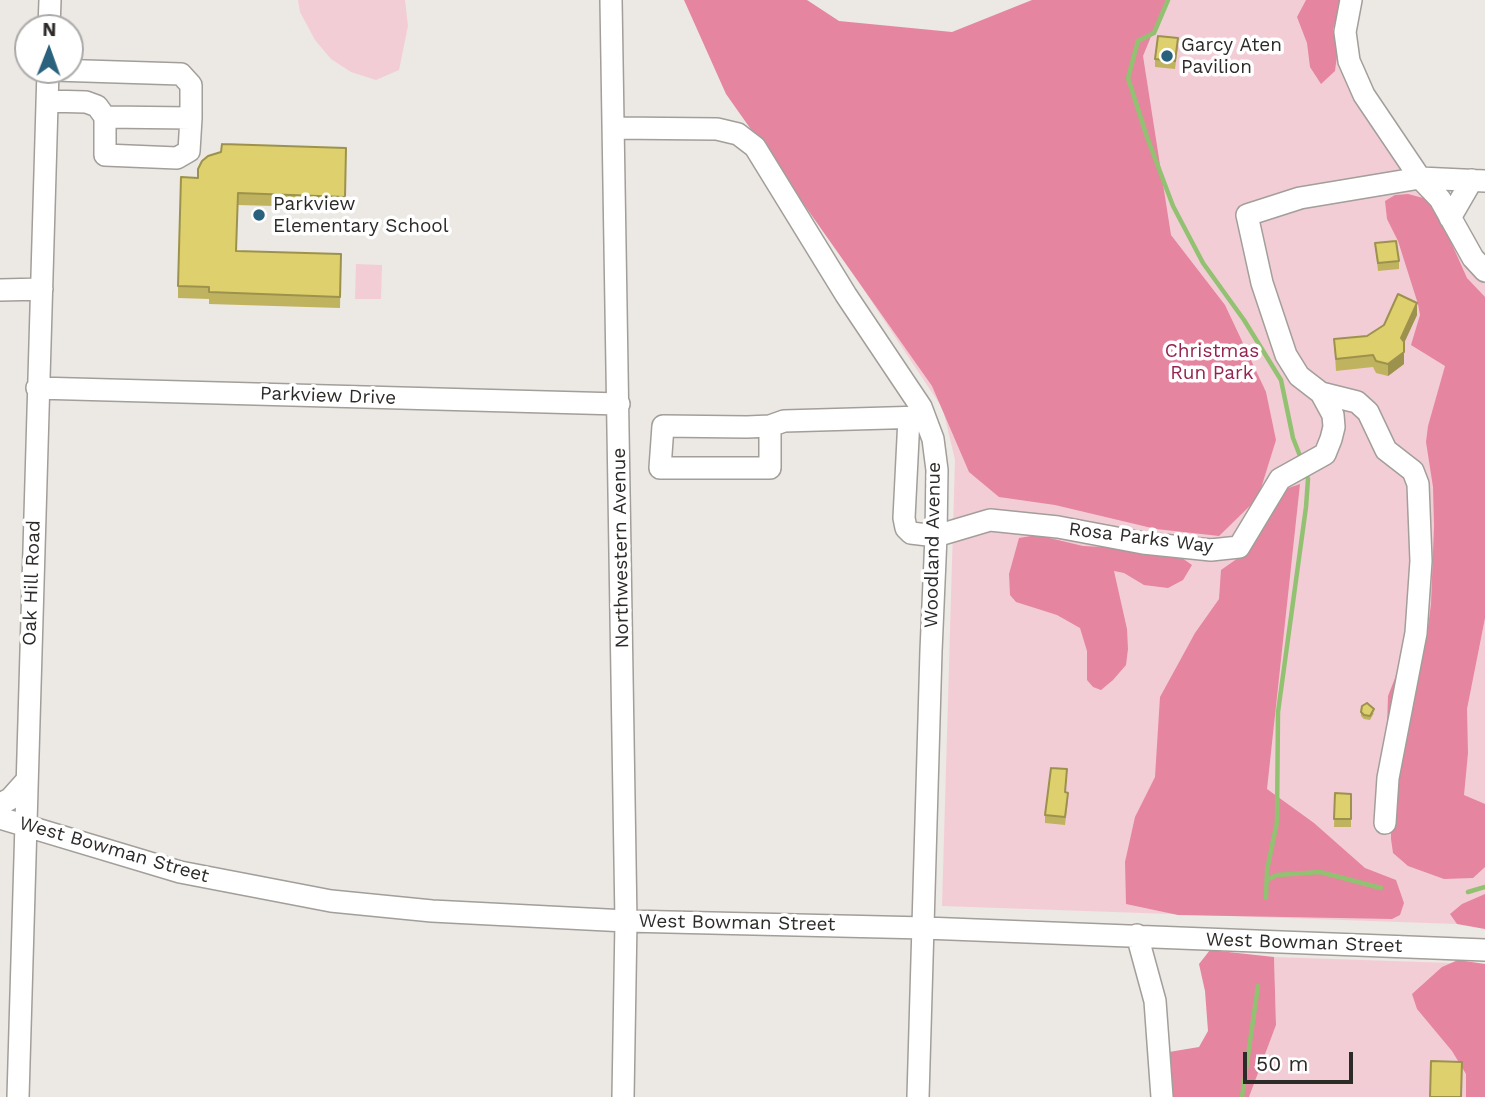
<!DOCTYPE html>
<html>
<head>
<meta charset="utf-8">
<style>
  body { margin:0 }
  #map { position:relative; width:1485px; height:1097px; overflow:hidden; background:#ece8e3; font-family:"Work Sans",sans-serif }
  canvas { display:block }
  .north { position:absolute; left:14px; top:14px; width:70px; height:70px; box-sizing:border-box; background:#fff; border:2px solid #abaaa9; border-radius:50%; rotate:1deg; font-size:19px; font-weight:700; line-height:28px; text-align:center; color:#2d2b29 }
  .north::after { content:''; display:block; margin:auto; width:24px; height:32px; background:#2a617c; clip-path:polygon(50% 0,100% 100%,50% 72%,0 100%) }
  .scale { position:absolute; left:1243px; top:1052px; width:110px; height:32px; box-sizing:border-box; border:4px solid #2d2b29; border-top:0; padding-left:9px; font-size:21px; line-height:24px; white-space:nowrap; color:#2d2b29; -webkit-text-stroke:5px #fff; paint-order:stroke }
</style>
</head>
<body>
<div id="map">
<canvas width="1485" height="1097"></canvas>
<div class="north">N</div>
<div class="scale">50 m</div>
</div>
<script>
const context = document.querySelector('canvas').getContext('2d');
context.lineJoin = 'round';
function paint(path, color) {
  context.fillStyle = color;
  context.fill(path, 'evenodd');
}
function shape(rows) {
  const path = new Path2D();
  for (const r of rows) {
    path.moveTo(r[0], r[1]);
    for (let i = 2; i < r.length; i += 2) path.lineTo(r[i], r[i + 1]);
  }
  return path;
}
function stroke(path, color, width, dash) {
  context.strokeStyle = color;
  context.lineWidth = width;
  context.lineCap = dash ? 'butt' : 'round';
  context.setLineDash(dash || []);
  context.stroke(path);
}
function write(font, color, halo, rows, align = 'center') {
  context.font = font + ' "Work Sans",sans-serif';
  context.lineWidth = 7;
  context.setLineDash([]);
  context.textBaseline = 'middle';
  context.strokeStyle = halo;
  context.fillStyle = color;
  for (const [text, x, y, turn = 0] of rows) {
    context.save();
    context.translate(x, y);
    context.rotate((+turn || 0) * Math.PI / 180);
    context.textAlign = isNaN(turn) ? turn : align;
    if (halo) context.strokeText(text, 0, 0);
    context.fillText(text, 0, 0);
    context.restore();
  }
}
paint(shape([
  [298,0,405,0,408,26,399,70,376,80,351,72,331,59,315,40,300,12],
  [1107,0,1332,0,1321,18,1485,277,1485,925,942,906,955,460,943,409,834,245],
  [356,264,382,265,381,299,355,299],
  [1274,957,1481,964,1479,1097,1249,1097,1276,1025]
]), '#f3cdd6');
paint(shape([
  [684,0,807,0,839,21,952,32,1032,0,1166,0,1143,56,1171,235,1225,305,1266,392,1276,440,1258,498,1219,536,1156,529,1055,505,999,497,969,472,932,386,726,94],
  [1306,0,1342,0,1333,30,1338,48,1335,71,1321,84,1310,67,1307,43,1297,17],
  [1408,194,1427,199,1446,231,1467,278,1485,297,1485,618,1467,709,1468,753,1464,795,1485,804,1485,867,1473,878,1444,879,1408,866,1393,853,1391,839,1391,814,1386,757,1388,696,1397,673,1421,652,1428,627,1431,604,1434,526,1433,487,1426,442,1428,426,1445,366,1411,345,1420,315,1418,304,1398,241,1387,219,1385,201,1395,195],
  [1300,484,1267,789,1314,823,1365,868,1396,880,1404,903,1400,915,1392,919,1178,915,1126,904,1125,862,1135,817,1155,777,1160,697,1195,633,1219,599,1221,570,1241,556,1280,491],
  [1037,535,1083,546,1121,548,1182,558,1192,565,1183,580,1168,588,1144,585,1124,573,1114,571,1127,629,1128,649,1126,665,1113,680,1101,690,1093,687,1087,680,1087,651,1080,628,1057,615,1016,602,1010,595,1009,574,1019,538],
  [1485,894,1485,929,1457,924,1450,914,1462,904],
  [1210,950,1274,957,1276,1025,1249,1097,1171,1097,1172,1080,1169,1052,1199,1047,1208,1031,1205,991,1199,964],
  [1458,960,1485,964,1485,1097,1466,1097,1466,1074,1452,1051,1417,1009,1412,994,1442,967]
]), '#e585a0');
stroke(shape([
  [1168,0,1154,33,1138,41,1128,78,1147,137,1173,206,1203,263,1244,320,1281,380,1293,438,1302,461],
  [1267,880,1277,875,1320,872,1381,888],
  [1468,892,1485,887],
  [1266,898,1267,870,1277,822,1278,712,1306,507,1308,479,1306,473],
  [1242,1097,1258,986]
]), '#92c271', 4.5);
const minor = shape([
  [611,0,626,921,623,1097],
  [1351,0,1345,32,1349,61,1364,95,1420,178,1440,199,1473,258,1485,271],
  [49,28,50,0],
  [54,70,181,74,191,85,191,118,189,151,177,158,105,155,105,117,191,118],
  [47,101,86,102,97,106,105,117],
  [614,128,717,129,738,134,755,147,846,295,921,407,933,439,937,470,936,536,931,651,918,1097],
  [1450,218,1472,180],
  [0,290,42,289],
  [37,388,619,404],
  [1321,393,1357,402,1368,412,1386,450,1413,471,1418,484,1421,561,1416,633,1388,778,1385,823],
  [909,418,904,518,906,528,911,533,936,536,990,520,1058,527,1143,543,1211,550,1239,547,1280,479,1325,454,1331,439,1334,427,1333,415,1321,393,1299,376,1286,355,1262,283,1247,215,1300,198,1420,178,1485,181],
  [770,426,770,468,660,468,663,426,747,427,770,426,784,421,923,417],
  [0,804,10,799,27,780],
  [0,818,180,872,331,901,432,911,626,921,925,928,1485,950],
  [1137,935,1155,1001,1162,1097],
  [18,1097,48,70]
]);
stroke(minor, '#a29e9a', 24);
stroke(minor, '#fff', 21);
paint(shape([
  [1178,46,1175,69,1155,67,1155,59],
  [346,148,345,208,238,205,236,251,341,254,340,308,209,304,209,299,178,298,178,286,198,178],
  [1375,243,1399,261,1399,269,1378,271],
  [1417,315,1404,342,1404,364,1388,376,1376,373,1373,367,1336,371,1334,339,1367,336,1384,325],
  [1361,712,1374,713,1370,720,1364,719,1361,716],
  [1067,777,1065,792,1068,800,1065,825,1045,823,1045,815],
  [1335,793,1351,794,1351,827,1334,827]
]), '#c0b35f');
paint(shape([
  [1417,303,1417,315,1401,350,1401,338],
  [1404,342,1404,364,1388,376,1388,364]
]), '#9c924d');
const building = shape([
  [1158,36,1178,38,1175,61,1155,59,1158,36],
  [222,144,346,148,345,197,238,193,236,251,341,254,340,297,209,292,209,287,178,286,181,177,198,178,198,169,202,161,208,156,221,152,222,144],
  [1396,241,1399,261,1378,263,1375,243,1396,241],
  [1398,294,1417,303,1401,338,1404,342,1404,352,1388,364,1376,361,1373,355,1336,359,1334,339,1367,336,1384,325,1398,294],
  [1367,703,1374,709,1370,716,1364,715,1361,712,1362,706,1367,703],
  [1051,768,1067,769,1065,792,1068,793,1065,817,1045,815,1051,768],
  [1335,793,1351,794,1351,819,1334,819,1335,793],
  [1431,1061,1462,1062,1461,1097,1430,1097,1431,1061]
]);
paint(building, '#dfd06e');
stroke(building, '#9c924d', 2);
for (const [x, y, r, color] of [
  [1167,56,7,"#2a617c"],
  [259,215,7,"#2a617c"]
]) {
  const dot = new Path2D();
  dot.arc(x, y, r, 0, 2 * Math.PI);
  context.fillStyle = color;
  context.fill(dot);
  stroke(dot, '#fff', 2.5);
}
write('19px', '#2d2b29', '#fff', [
  ["Garcy Aten",1181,45],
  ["Pavilion",1181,67],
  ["Parkview",273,204],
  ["Elementary School",273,226]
], 'left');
write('19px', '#94234f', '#fff', [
  ["Christmas",1212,351],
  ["Run Park",1212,373]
]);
write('19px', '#2d2b29', '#fff', [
  ["Parkview Drive",328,396,2],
  ["Rosa Parks Way",1141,538,7],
  ["Woodland Avenue",933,545,-89],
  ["Northwestern Avenue",621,548,-91],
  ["Oak Hill Road",32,583,-88],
  ["West Bowman Street",114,850,16],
  ["West Bowman Street",737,923,1],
  ["West Bowman Street",1304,943,2]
]);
</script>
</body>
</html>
